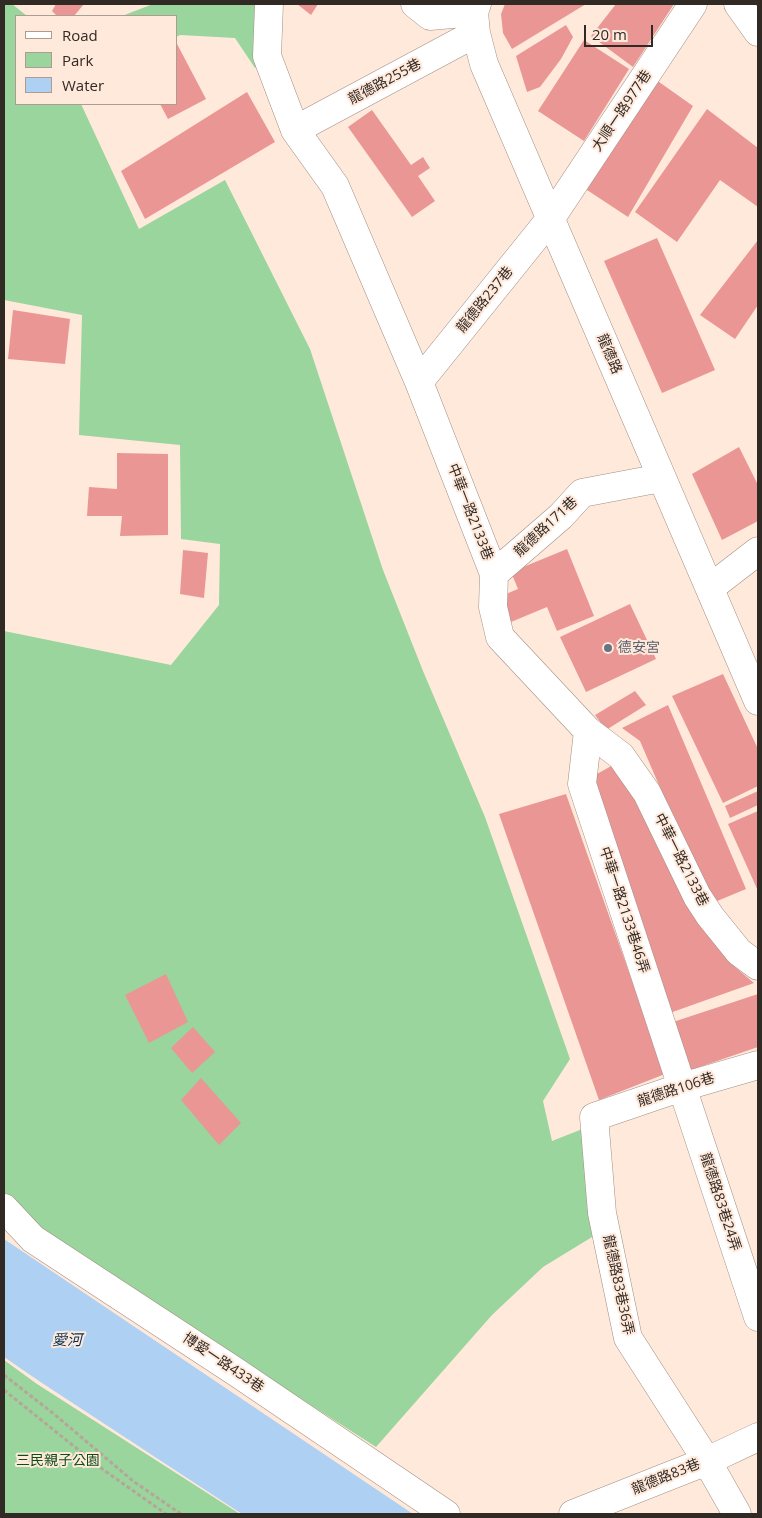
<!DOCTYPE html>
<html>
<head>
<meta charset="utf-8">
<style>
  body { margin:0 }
  #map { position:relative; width:762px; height:1518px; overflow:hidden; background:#ffe9db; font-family:"Open Sans",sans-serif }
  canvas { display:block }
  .frame { position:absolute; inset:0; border:5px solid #312924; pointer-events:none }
  .legend { position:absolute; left:15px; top:15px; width:162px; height:90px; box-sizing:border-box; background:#ffe9db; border:1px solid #ad9c92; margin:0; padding:6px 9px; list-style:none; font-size:15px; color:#312924 }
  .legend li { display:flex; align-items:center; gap:10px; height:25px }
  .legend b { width:25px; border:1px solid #ad9c92 }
  .scale { position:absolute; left:584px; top:25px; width:69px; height:22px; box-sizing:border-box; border:2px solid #312924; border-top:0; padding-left:6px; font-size:15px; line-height:18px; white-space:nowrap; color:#312924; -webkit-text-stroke:4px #ffe9db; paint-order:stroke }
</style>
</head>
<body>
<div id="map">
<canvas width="762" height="1518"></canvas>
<div class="frame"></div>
<ul class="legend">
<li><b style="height:6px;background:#fff"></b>Road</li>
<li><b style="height:14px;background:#99d59c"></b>Park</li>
<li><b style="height:14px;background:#add0f3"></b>Water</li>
</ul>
<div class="scale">20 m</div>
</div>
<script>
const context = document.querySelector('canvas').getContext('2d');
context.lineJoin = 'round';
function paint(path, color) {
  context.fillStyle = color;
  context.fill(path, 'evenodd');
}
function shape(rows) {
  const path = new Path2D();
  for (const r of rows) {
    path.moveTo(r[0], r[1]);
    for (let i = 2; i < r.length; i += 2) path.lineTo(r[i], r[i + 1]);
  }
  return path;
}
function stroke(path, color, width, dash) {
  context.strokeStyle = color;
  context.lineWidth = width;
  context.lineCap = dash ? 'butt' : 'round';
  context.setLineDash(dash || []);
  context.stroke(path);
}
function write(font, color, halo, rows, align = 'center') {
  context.font = font + ' "Open Sans","Noto Sans TC",sans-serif';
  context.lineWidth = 4;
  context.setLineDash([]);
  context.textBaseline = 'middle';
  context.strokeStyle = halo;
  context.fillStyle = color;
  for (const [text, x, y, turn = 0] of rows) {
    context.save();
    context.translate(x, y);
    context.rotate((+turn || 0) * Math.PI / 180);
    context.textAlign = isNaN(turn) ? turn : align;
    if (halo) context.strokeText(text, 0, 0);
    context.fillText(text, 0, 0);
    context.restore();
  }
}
paint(shape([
  [4,4,12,4,27,16,16,16,16,104,81,104,139,229,225,180,310,349,383,570,423,671,485,817,570,1059,543,1101,552,1141,585,1128,590,1184,592,1237,543,1267,492,1315,376,1447,32,1226,4,1193,4,631,171,665,219,605,220,544,181,539,180,445,79,435,82,315,4,300],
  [153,4,262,5,264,62,255,68,235,38,180,35,176,37,176,16,122,16],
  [4,1360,37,1384,240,1514,4,1514]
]), '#99d59c');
paint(shape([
  [4,1239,413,1514,242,1514,39,1381,4,1357]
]), '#add0f3');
paint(shape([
  [56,4,84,4,74,16,57,16,52,11],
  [297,4,318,4,311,15],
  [505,4,586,4,512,49,503,33,501,14],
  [616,4,674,4,633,67,591,36],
  [566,25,573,37,561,59,540,87,527,92,516,56],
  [584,40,629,69,584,141,538,111],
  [176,42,206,99,168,119,160,104,176,104],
  [652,77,693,106,628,217,584,188],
  [247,92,275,142,145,219,121,171],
  [707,109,758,148,758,207,720,180,677,242,635,212],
  [372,110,411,165,423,157,430,168,418,176,435,201,412,217,348,127],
  [657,238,715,370,662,393,604,261],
  [758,240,758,305,735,339,700,315],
  [13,310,70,319,65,364,8,359],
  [739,447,758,485,758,521,722,540,692,474],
  [117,453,168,454,168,535,120,536,122,516,87,516,89,487,117,489],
  [567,549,594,616,557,631,547,607,511,622,501,596,518,589,511,572],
  [183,550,208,553,204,598,180,594],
  [630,604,656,659,586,692,560,637],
  [723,674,758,749,758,786,723,803,672,696],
  [635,691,646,705,606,730,595,715],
  [668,705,746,889,710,904,640,741,622,728],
  [613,765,638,793,712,931,735,967,754,983,667,1014,588,779],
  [758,791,758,805,730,818,725,806],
  [566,794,665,1074,599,1100,499,814],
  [758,811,758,891,728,824],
  [166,974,188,1022,149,1043,125,995],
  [758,994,758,1047,682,1073,667,1024],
  [193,1027,215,1052,192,1073,171,1048],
  [201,1078,241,1123,219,1145,181,1100]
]), '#ea9694');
const minor = shape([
  [269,4,267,56,295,130,335,186,419,382,494,574,493,607,500,637,588,731,621,756,647,793,697,896,710,916,739,952,758,966],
  [415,4,430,16,474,12],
  [477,4,474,12,476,33,484,64,758,701],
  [738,4,758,32],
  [295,130,476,33],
  [419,382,551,218,693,4],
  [494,574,561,516,582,493,661,478],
  [710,588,758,551],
  [588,731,582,784,758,1317],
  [4,1208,33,1239,236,1372,446,1514],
  [573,1514,707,1461,758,1437],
  [737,1514,707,1461,628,1338,602,1213,594,1117,682,1087,758,1065]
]);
stroke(minor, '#a28f82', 29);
stroke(shape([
  [4,1375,54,1414,133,1481,181,1514],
  [4,1390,101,1468,166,1514]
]), '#b6a59a', 3, [4, 2.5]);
stroke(minor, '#fff', 28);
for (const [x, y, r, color] of [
  [608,648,5,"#6b7280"]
]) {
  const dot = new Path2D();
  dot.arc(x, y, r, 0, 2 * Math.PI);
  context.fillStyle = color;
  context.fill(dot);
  stroke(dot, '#ffe9db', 2);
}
write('14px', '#312924', '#ffe9db', [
  ["龍德路255巷",385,82,-28],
  ["大順一路977巷",622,111,-56],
  ["龍德路237巷",485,300,-51],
  ["龍德路",609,354,67],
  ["中華一路2133巷",470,512,69],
  ["龍德路171巷",546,527,-43],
  ["中華一路2133巷",681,860,63],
  ["中華一路2133巷46弄",624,910,72],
  ["龍德路106巷",676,1090,-18],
  ["龍德路83巷24弄",720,1202,72],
  ["龍德路83巷36弄",618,1285,78],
  ["博愛一路433巷",223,1363,34],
  ["龍德路83巷",666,1477,-22]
]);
write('14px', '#5b616d', '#ffe9db', [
  ["德安宮",618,648]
], 'left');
write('14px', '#0c4e18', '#ffe9db', [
  ["三民親子公園",58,1461]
]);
write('italic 15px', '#002f52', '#ffe9db', [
  ["愛河",67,1341]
]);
</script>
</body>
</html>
